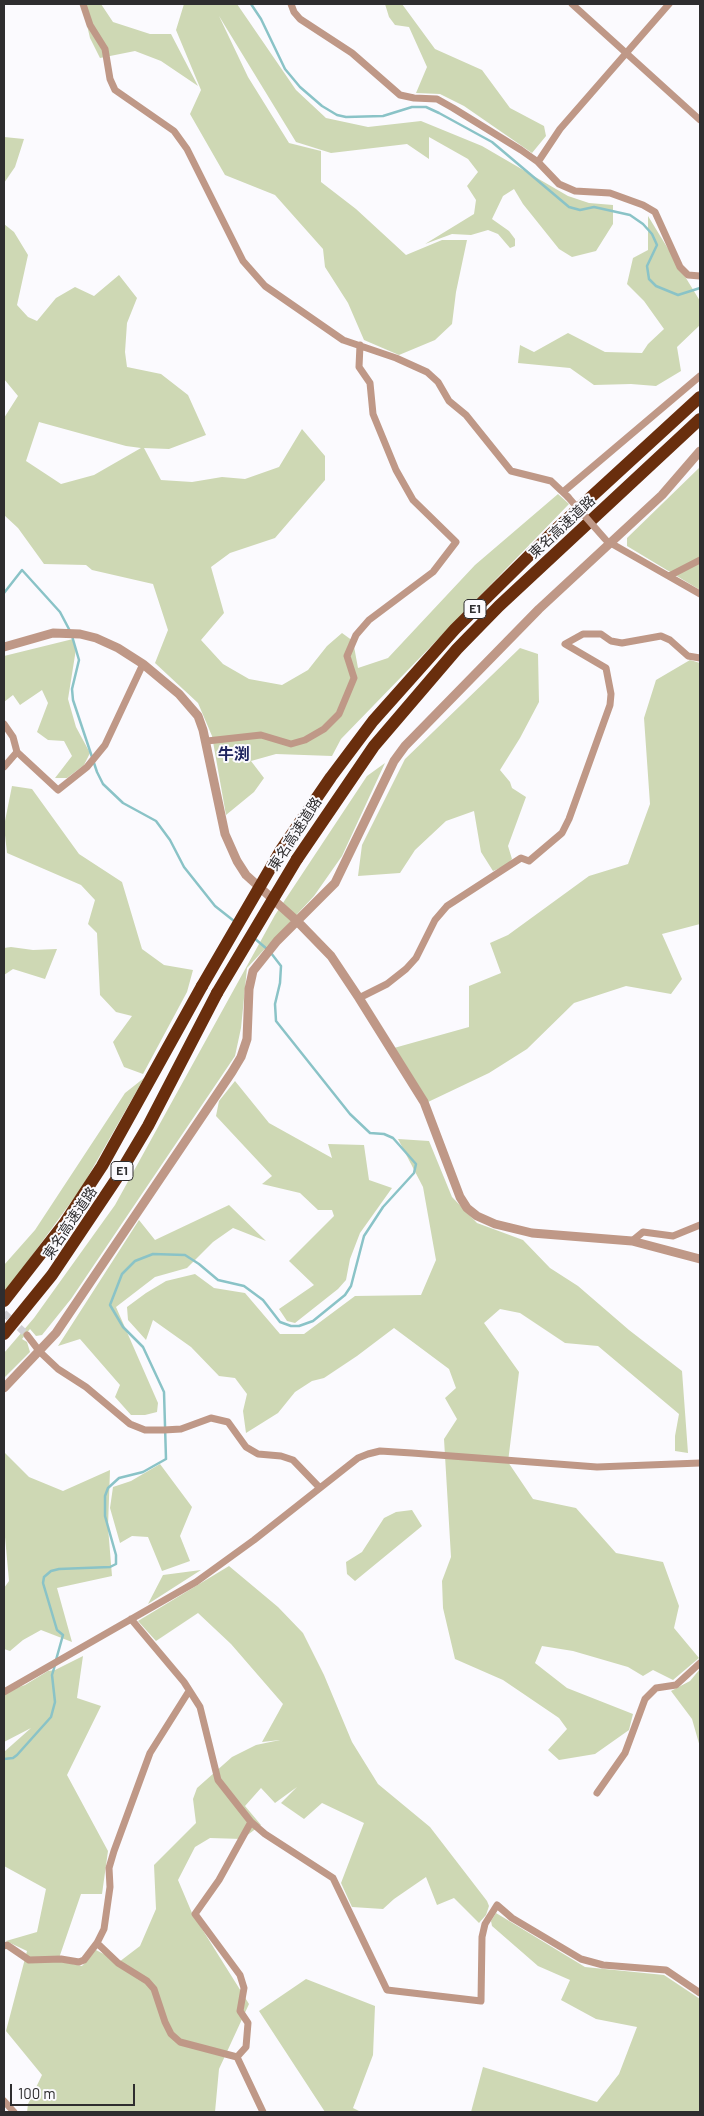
<!DOCTYPE html>
<html>
<head>
<meta charset="utf-8">
<style>
  body { margin:0 }
  #map { position:relative; width:704px; height:2116px; overflow:hidden; background:#fbfafe; font-family:Barlow,sans-serif }
  canvas { display:block }
  .frame { position:absolute; inset:0; border:5px solid #2e2d2f; pointer-events:none }
  .scale { position:absolute; left:10px; top:2084px; width:125px; height:22px; box-sizing:border-box; border:2px solid #2e2d2f; border-top:0; padding-left:6px; font-size:15px; line-height:18px; white-space:nowrap; color:#2e2d2f; -webkit-text-stroke:4px #fbfafe; paint-order:stroke }
</style>
</head>
<body>
<div id="map">
<canvas width="704" height="2116"></canvas>
<div class="frame"></div>
<div class="scale">100 m</div>
</div>
<script>
const context = document.querySelector('canvas').getContext('2d');
context.lineJoin = 'round';
function paint(path, color) {
  context.fillStyle = color;
  context.fill(path, 'evenodd');
}
function shape(rows) {
  const path = new Path2D();
  for (const r of rows) {
    path.moveTo(r[0], r[1]);
    for (let i = 2; i < r.length; i += 2) path.lineTo(r[i], r[i + 1]);
  }
  return path;
}
function stroke(path, color, width, dash) {
  context.strokeStyle = color;
  context.lineWidth = width;
  context.lineCap = dash ? 'butt' : 'round';
  context.setLineDash(dash || []);
  context.stroke(path);
}
function write(font, color, halo, rows, align = 'center') {
  context.font = font + ' Barlow,"Noto Sans JP",sans-serif';
  context.lineWidth = 4;
  context.setLineDash([]);
  context.textBaseline = 'middle';
  context.strokeStyle = halo;
  context.fillStyle = color;
  for (const [text, x, y, turn = 0] of rows) {
    context.save();
    context.translate(x, y);
    context.rotate((+turn || 0) * Math.PI / 180);
    context.textAlign = isNaN(turn) ? turn : align;
    if (halo) context.strokeText(text, 0, 0);
    context.fillText(text, 0, 0);
    context.restore();
  }
}
paint(shape([
  [82,4,101,4,113,22,150,34,171,34,198,86,161,61,135,51,100,58,90,38],
  [184,4,237,4,296,90,326,118,368,127,421,121,482,146,568,196,589,203,613,205,613,224,596,251,572,257,559,249,523,204,514,189,503,196,492,219,509,231,515,239,515,246,510,248,498,234,488,230,471,235,452,234,425,244,474,214,476,200,467,186,478,172,468,159,429,137,429,159,407,144,331,153,296,142,219,16,248,77,289,143,321,151,321,182,356,209,406,255,442,240,467,240,456,292,452,324,435,340,399,355,364,340,348,303,325,267,323,249,275,195,225,175,190,114,201,90,176,30],
  [385,4,402,4,435,49,482,70,510,108,544,126,546,136,532,153,464,106,440,94,416,93,427,67,409,27,395,25,389,17],
  [4,137,24,139,15,167,4,183],
  [648,216,700,301,700,325,677,347,681,371,656,386,631,384,594,385,570,368,518,363,520,345,534,352,568,333,605,352,642,353,648,344,664,329,644,301,627,284,633,258,648,250],
  [4,224,14,232,28,255,17,305,28,317,37,321,56,298,75,287,94,296,119,275,137,298,127,323,125,352,127,367,161,374,188,395,206,435,169,449,144,448,161,480,192,482,222,477,245,479,279,467,302,429,325,456,325,480,275,538,230,553,211,567,224,613,201,640,223,664,249,679,282,685,308,670,327,646,342,633,353,641,358,668,388,658,475,565,558,494,569,504,341,739,332,756,276,754,251,761,264,778,254,792,226,815,212,736,198,703,155,663,168,630,153,584,92,570,86,565,44,564,18,528,4,515,4,418,18,396,4,379],
  [39,422,126,446,141,448,94,475,61,484,26,461],
  [700,467,700,590,627,546,627,538],
  [73,639,76,649,68,699,76,727,90,753,84,765,67,778,55,778,72,756,64,741,48,740,37,732,48,703,42,690,20,705,13,695,4,702,4,656],
  [520,648,538,654,539,702,520,738,500,770,510,782,512,788,526,797,508,846,512,859,507,865,493,871,481,852,474,811,446,821,415,850,400,873,358,876,362,845,405,759],
  [690,660,700,663,700,924,662,934,682,979,671,994,626,986,574,1003,527,1049,489,1073,428,1102,394,1048,469,1027,469,986,501,973,490,943,508,935,589,876,628,864,650,804,644,718,656,680],
  [385,763,342,856,314,896,247,968,241,1028,235,1056,71,1299,42,1335,36,1336,30,1329,22,1339,27,1342,30,1352,4,1378,4,1353,34,1318,115,1205,275,915,367,776],
  [12,786,32,789,79,854,122,882,142,949,164,965,193,970,187,992,143,1074,124,1067,113,1042,132,1016,116,1012,100,995,97,933,88,924,95,900,81,885,7,853,4,826],
  [11,947,33,950,57,949,45,979,13,969,4,975,4,948],
  [144,1078,82,1187,4,1294,4,1265,35,1230,125,1093],
  [235,1081,269,1123,332,1158,328,1144,364,1145,369,1180,392,1188,360,1233,350,1259,346,1280,338,1289,295,1323,287,1321,279,1309,314,1285,289,1261,334,1216,332,1210,318,1210,300,1193,262,1184,272,1176,216,1116,219,1101],
  [398,1139,429,1141,452,1197,477,1223,523,1240,550,1268,578,1286,629,1330,682,1371,688,1453,675,1451,675,1436,679,1414,598,1346,565,1343,520,1313,500,1309,484,1323,519,1372,508,1462,533,1499,576,1508,616,1553,663,1562,679,1606,674,1628,699,1658,673,1680,653,1670,643,1676,628,1667,573,1651,542,1646,535,1663,567,1688,633,1714,629,1730,595,1754,559,1760,548,1750,567,1729,559,1718,503,1680,455,1659,443,1608,442,1581,451,1557,444,1439,457,1419,445,1398,456,1388,449,1369,394,1328,357,1356,324,1378,312,1381,295,1392,278,1413,246,1433,243,1411,247,1394,235,1378,219,1376,191,1347,153,1320,146,1340,128,1320,127,1307,146,1293,166,1281,195,1274,214,1288,245,1293,280,1334,304,1334,355,1296,421,1295,436,1260,423,1187],
  [229,1205,266,1241,233,1228,213,1242,187,1268,155,1277,116,1307,158,1403,157,1412,145,1415,131,1415,115,1397,120,1385,80,1339,58,1346,139,1220,155,1240],
  [4,1452,29,1477,63,1491,110,1470,108,1527,112,1576,57,1588,72,1642,41,1630,23,1640,10,1651,4,1649,4,1588,9,1581,4,1526],
  [160,1464,192,1507,180,1536,190,1561,162,1571,148,1537,132,1536,120,1543,110,1508,113,1487,131,1481],
  [412,1510,422,1526,355,1581,347,1574,346,1562,362,1552,384,1518,396,1512],
  [229,1566,278,1607,303,1633,324,1675,352,1742,378,1784,430,1827,487,1901,489,1906,486,1915,479,1923,454,1898,437,1905,426,1877,394,1899,383,1909,352,1907,341,1883,364,1823,322,1803,304,1819,281,1803,297,1787,275,1803,261,1788,245,1806,261,1825,242,1839,210,1838,195,1847,178,1880,192,1913,249,2004,219,2069,215,2112,27,2112,28,2104,42,2075,6,2031,27,1951,6,1941,37,1932,46,1889,4,1866,4,1752,31,1728,4,1742,4,1692,25,1685,48,1671,55,1670,83,1656,77,1698,101,1706,67,1775,108,1851,102,1894,81,1894,58,1961,82,1966,96,1950,119,1962,140,1946,156,1909,154,1865,196,1823,193,1799,197,1788,232,1757,256,1745,280,1740,262,1742,283,1704,231,1644,198,1613,156,1641,138,1621],
  [201,1570,148,1604,163,1575],
  [700,1669,700,1747,692,1719,671,1691,690,1681],
  [496,1913,585,1967,664,1975,700,1999,700,2112,471,2112,483,2067,597,2102,619,2074,637,2027,596,2019,561,2000,570,1980,538,1966,492,1926,491,1921],
  [306,1979,375,2006,373,2055,353,2108,361,2112,325,2112,259,2011]
]), '#ced8b4');
stroke(shape([
  [251,4,261,19,285,69,300,87,322,106,337,115,346,117,383,116,412,107,426,107,439,113,492,142,569,207,580,210,594,207,630,215,643,224,652,234,657,245,647,266,649,279,656,286,678,295,700,288],
  [4,593,22,570,60,612,70,631],
  [72,636,79,660,72,689,73,700,97,772,103,784,123,803,156,821,170,840,184,867,215,906,234,921],
  [254,938,267,949],
  [56,1660,63,1635,57,1630,43,1583,44,1577,51,1571,59,1569,110,1567,116,1564,116,1555,105,1516,105,1496,108,1488,119,1478,143,1472,166,1459,164,1392,143,1347,123,1327,110,1305,122,1274,135,1261,153,1254,185,1255,199,1264,218,1280,244,1286,263,1300,280,1322,291,1326,299,1326,313,1321,345,1295,351,1286,364,1236,383,1207,414,1173,416,1164,393,1138,384,1134,370,1133,350,1114,276,1021,275,1004,280,983,281,966,271,953],
  [4,1759,13,1758,17,1755,51,1717,55,1702,52,1675,55,1665]
]), '#8ac3c7', 2.5);
stroke(shape([
  [4,1313,27,1335]
]), '#d2d1d5', 7, [7, 3.5]);
stroke(shape([
  [83,4,90,25,105,49,110,79,115,90,174,131,187,149,243,261,265,286,343,340,396,358,427,372,438,382,449,401,466,415,511,471,551,481,568,497],
  [291,4,294,12,300,19,352,53,400,95,414,98,437,99,453,108,521,150,538,162,559,184,575,191,610,193,643,205,655,212,680,267,688,275,700,276],
  [572,4,700,120],
  [538,162,560,129,669,4],
  [563,492,700,376],
  [607,541,700,594],
  [669,576,700,560],
  [4,724,13,737,17,752,58,790,87,767,105,745,143,664],
  [207,741,261,735,291,744,305,740,324,729,339,714,354,678,347,656,356,635,369,620,433,572,456,542,413,500,396,470,373,414,370,383,359,367,360,345],
  [4,767,17,752],
  [359,998,387,984,406,969,416,958,435,920,447,906,521,858,529,861,562,833,569,819,610,705,611,694,606,668,565,644,583,634,601,634,611,641,622,643,661,636,670,640,688,656,700,658],
  [632,1241,643,1232,673,1236,700,1225],
  [27,1335,40,1352,58,1369,86,1387,130,1424,145,1430,164,1430,181,1429,211,1418,228,1422,246,1447,258,1454,281,1456,293,1460,319,1487],
  [131,1619,184,1682,200,1707,218,1780,251,1822,265,1834,333,1878,387,1990,481,2001,482,1937,485,1924,497,1905,512,1918,581,1959,603,1965,666,1970,700,1993],
  [4,1692,196,1582,254,1540,358,1458,368,1454,380,1451,412,1453,597,1467,700,1463],
  [597,1793,625,1753,645,1699,656,1688,676,1685,700,1663],
  [97,1943,118,1963,147,1981,154,1989,165,2022,171,2034,180,2042,237,2057],
  [4,1946,7,1945,29,1960,61,1959,79,1962,84,1960,97,1943,104,1929,110,1887,109,1868,114,1851,150,1753,189,1691],
  [237,2057,246,2047,248,2023,240,2011,244,1988,240,1975,195,1914,219,1880,251,1822],
  [237,2057,263,2112],
  [4,2101,14,2112]
]), '#bf9887', 7);
stroke(shape([
  [4,647,53,633,80,634,96,638,118,648,143,664,179,694,198,716,203,730,225,834,237,861,246,875,297,921,331,956,359,998,424,1102,460,1197,467,1208,477,1216,495,1224,532,1233,632,1241,700,1259],
  [4,1388,56,1333,232,1072,241,1057,247,1039,249,989,253,971,277,941,335,883,394,761,405,746,539,609,662,495,700,451]
]), '#bf9887', 9);
stroke(shape([
  [281,850,331,777,373,721,455,629,554,531,700,397],
  [297,859,374,746,457,649,499,606,700,419],
  [4,1301,64,1224,102,1166,202,986],
  [4,1334,52,1275,117,1178,148,1126,217,993]
]), '#692e0d', 12);
stroke(shape([
  [568,497,605,539]
]), '#bf9887', 7);
stroke(shape([
  [202,986,281,850],
  [217,993,297,859]
]), '#692e0d', 12);
for (const [x, y, w] of [
  [475,609,22],
  [122,1171,22]
]) {
  const box = new Path2D();
  box.roundRect(x - w / 2, y - 9.5, w, 19, 4);
  context.fillStyle = '#fbfafe';
  context.fill(box);
  stroke(box, '#2e2d2f', 1);
}
write('bold 12px', '#2e2d2f', null, [
  ["E1",475,609],
  ["E1",122,1171]
]);
write('14px', '#2e2d2f', '#fbfafe', [
  ["東名高速道路",562,527,-43],
  ["東名高速道路",295,834,-57],
  ["東名高速道路",70,1223,-56]
]);
write('bold 16px', '#1f255e', '#fbfafe', [
  ["牛渕",234,755]
]);
</script>
</body>
</html>
